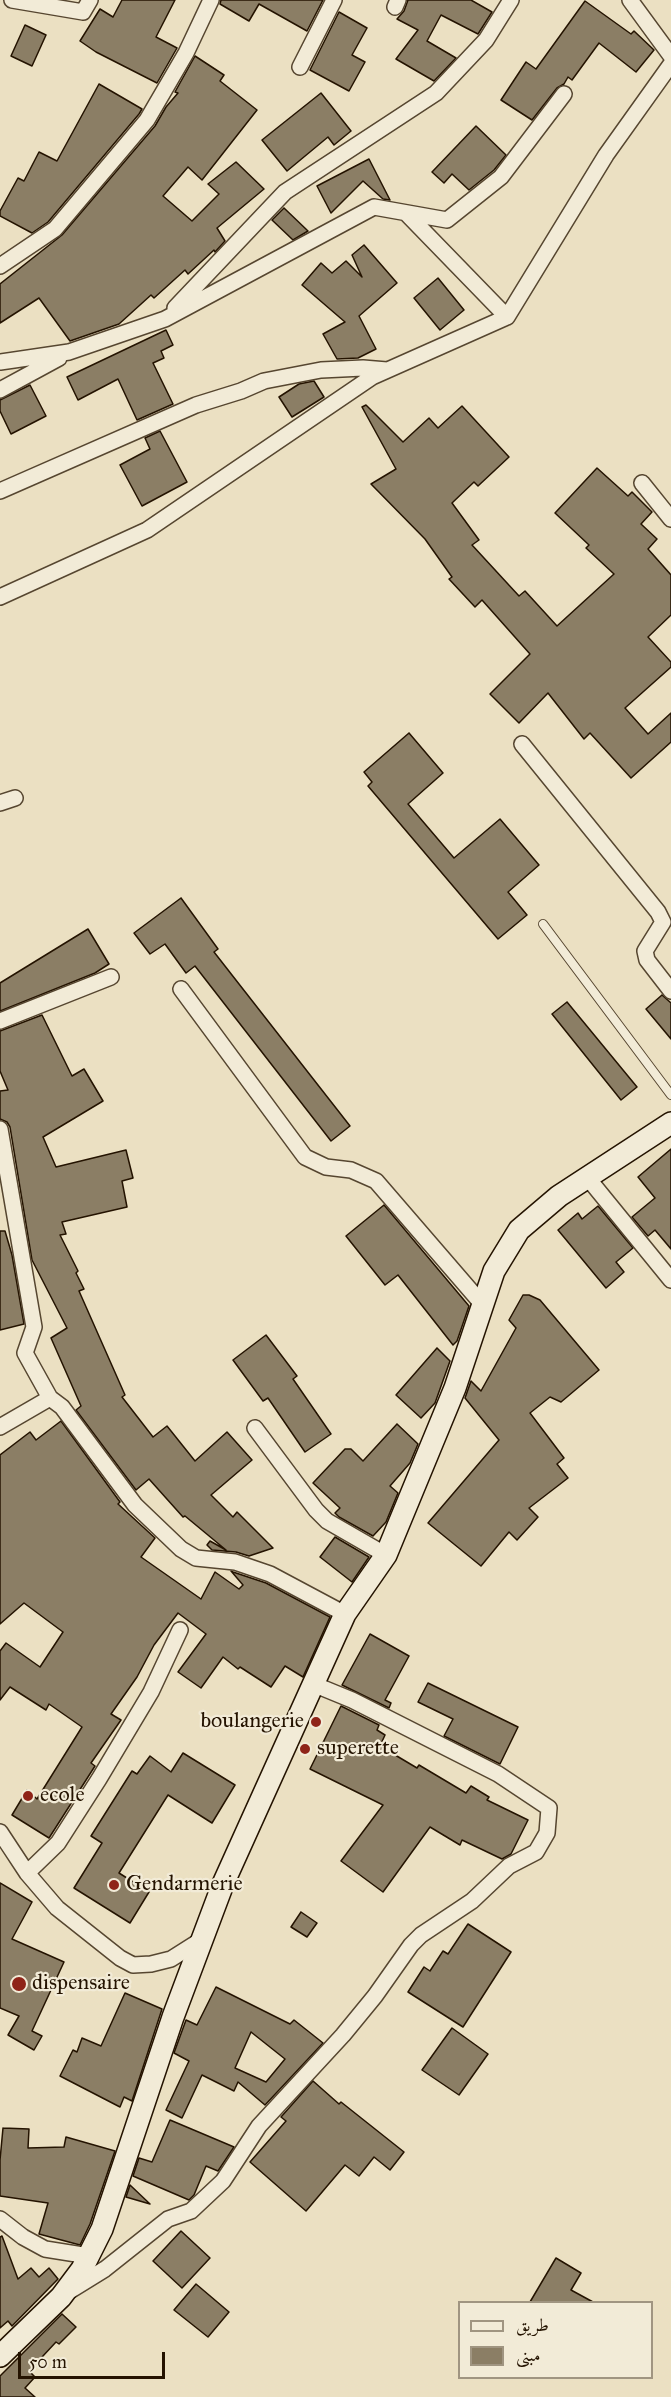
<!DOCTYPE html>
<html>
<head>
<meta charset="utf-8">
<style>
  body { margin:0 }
  #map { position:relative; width:671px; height:2397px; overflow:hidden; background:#ebe0c2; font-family:"IM FELL Great Primer",Amiri,serif }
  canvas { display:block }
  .legend { position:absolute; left:458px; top:2301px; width:195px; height:78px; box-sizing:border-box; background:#f2ebd7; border:2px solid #a09581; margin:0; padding:8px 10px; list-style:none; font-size:18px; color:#241300 }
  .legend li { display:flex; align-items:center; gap:12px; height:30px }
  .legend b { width:30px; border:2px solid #a09581 }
  .scale { position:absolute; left:18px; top:2352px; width:147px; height:27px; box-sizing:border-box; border:3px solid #241300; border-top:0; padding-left:8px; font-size:18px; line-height:21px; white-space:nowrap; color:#241300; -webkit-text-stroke:4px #f2ebd7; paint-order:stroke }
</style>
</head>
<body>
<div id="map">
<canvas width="671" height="2397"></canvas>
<ul class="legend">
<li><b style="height:8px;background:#f2ebd7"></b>طريق</li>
<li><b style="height:16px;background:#8b7e65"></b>مبنى</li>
</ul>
<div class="scale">50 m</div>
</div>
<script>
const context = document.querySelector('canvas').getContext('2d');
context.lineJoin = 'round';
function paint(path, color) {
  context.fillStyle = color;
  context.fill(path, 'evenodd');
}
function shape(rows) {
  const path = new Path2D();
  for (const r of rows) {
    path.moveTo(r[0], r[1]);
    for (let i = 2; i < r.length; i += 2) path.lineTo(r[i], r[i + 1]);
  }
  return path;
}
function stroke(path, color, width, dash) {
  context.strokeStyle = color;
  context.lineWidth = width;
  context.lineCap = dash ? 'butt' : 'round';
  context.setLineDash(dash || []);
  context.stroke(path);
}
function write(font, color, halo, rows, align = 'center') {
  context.font = font + ' "IM FELL Great Primer",serif';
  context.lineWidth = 4.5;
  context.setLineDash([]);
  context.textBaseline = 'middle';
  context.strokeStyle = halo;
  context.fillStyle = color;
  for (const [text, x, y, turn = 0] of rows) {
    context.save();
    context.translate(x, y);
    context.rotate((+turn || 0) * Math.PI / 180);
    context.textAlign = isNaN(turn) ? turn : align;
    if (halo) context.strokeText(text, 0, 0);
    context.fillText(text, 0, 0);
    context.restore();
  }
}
const building = shape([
  [122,0,175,0,156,37,177,48,157,83,96,52,80,41,100,9,113,17,122,0],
  [221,0,323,0,307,31,259,4,249,21,220,4,221,0],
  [408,0,471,0,492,12,478,34,441,15,427,41,456,58,434,81,396,59,418,30,397,19,404,11,408,0],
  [585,1,631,34,634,31,654,50,636,72,599,43,572,80,568,77,564,84,557,88,532,120,501,100,526,62,536,69,585,1],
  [339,12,367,28,352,55,365,62,349,91,310,70,339,12],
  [25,25,46,35,32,66,11,56,25,25],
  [195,56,224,75,220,81,257,110,202,180,188,167,163,196,192,221,219,194,208,184,236,162,264,189,217,228,225,241,215,252,214,250,188,274,185,270,154,298,151,295,119,324,70,341,39,298,0,323,0,284,62,235,155,126,166,107,178,93,175,92,195,56],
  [99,84,142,109,139,114,48,222,32,233,0,216,0,211,18,178,24,181,39,152,57,161,99,84],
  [321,93,351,131,334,145,328,137,287,171,262,140,321,93],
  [476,126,506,155,494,170,469,190,452,174,444,183,432,172,476,126],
  [369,159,390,200,383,199,363,181,331,213,317,186,369,159],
  [284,208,308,231,293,240,272,220,284,208],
  [364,245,397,283,359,316,376,349,358,358,337,359,323,334,345,322,302,285,321,263,332,273,346,261,362,277,352,255,364,245],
  [438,278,464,310,440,330,414,298,438,278],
  [166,330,173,345,161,351,164,358,153,363,173,404,137,420,118,379,78,400,67,377,166,330],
  [314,381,324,397,292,417,279,397,299,384,314,381],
  [30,385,46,416,11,434,0,411,0,400,30,385],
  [366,405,403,442,429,418,438,428,462,406,509,457,478,486,474,482,452,503,479,540,472,545,519,596,525,591,557,626,614,574,586,548,589,545,555,513,597,468,628,496,632,492,652,512,641,524,657,539,648,549,671,575,671,615,648,637,671,662,671,667,625,708,648,734,671,713,671,742,631,778,590,733,584,739,548,693,519,723,490,694,530,654,482,600,475,607,449,579,452,577,425,539,371,484,396,469,362,407,366,405],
  [160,431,187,482,142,506,120,465,150,449,145,438,160,431],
  [409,733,443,773,408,804,454,858,500,819,539,865,508,892,527,915,498,939,368,786,372,782,364,772,409,733],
  [181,898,218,949,214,952,350,1126,331,1141,195,966,186,973,165,944,150,954,134,933,181,898],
  [88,929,109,964,95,973,0,1011,0,983,88,929],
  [662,995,671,1003,671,1039,646,1009,662,995],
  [567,1002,637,1087,621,1100,552,1014,567,1002],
  [42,1015,72,1076,84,1069,103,1101,43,1137,56,1167,126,1150,133,1178,122,1181,127,1207,62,1222,66,1234,60,1235,78,1271,76,1273,84,1289,79,1291,125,1395,122,1397,153,1437,167,1426,195,1461,227,1432,252,1460,211,1495,233,1517,237,1512,273,1548,249,1556,236,1552,212,1550,207,1545,210,1541,226,1550,185,1516,183,1517,149,1479,136,1490,76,1410,81,1406,51,1338,67,1328,32,1260,10,1127,7,1122,0,1119,0,1091,8,1090,0,1071,0,1031,42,1015],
  [671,1149,671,1249,655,1230,648,1236,632,1217,655,1198,638,1177,671,1149],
  [384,1205,469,1306,457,1341,453,1345,398,1275,385,1285,346,1236,384,1205],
  [598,1206,633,1248,616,1262,624,1272,606,1288,558,1230,578,1213,582,1219,598,1206],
  [0,1231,5,1231,12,1255,24,1324,0,1330,0,1231],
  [523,1295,529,1295,540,1300,599,1370,561,1402,550,1397,530,1413,564,1458,557,1464,568,1478,529,1508,538,1517,517,1540,509,1532,481,1566,428,1523,499,1440,465,1398,471,1381,481,1391,516,1328,509,1320,523,1295],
  [266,1335,297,1376,293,1379,331,1434,305,1452,268,1398,263,1401,233,1360,266,1335],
  [437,1348,450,1361,435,1403,421,1418,396,1395,437,1348],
  [61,1421,120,1502,118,1504,155,1538,141,1557,201,1599,215,1572,239,1589,243,1585,231,1571,233,1572,266,1583,330,1617,303,1677,285,1666,271,1687,240,1667,238,1669,223,1657,201,1688,178,1672,206,1634,178,1613,154,1645,137,1677,111,1714,121,1720,91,1763,95,1766,49,1838,12,1815,27,1790,37,1799,82,1727,49,1704,46,1710,10,1687,0,1700,0,1651,6,1643,40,1667,63,1632,24,1603,0,1624,0,1455,30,1432,36,1440,61,1421],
  [397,1424,418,1444,410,1463,390,1486,398,1493,386,1522,373,1536,339,1517,335,1513,340,1508,313,1483,345,1449,351,1449,363,1461,397,1424],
  [335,1537,369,1557,352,1582,320,1557,335,1537],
  [370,1634,409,1656,385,1700,391,1703,389,1708,342,1685,370,1634],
  [428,1683,518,1727,500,1764,444,1736,453,1719,418,1702,428,1683],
  [341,1706,379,1725,377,1730,385,1735,380,1746,417,1768,419,1765,466,1793,471,1786,489,1797,487,1800,528,1820,511,1854,502,1859,462,1840,460,1845,430,1827,383,1892,341,1861,383,1805,310,1769,341,1706],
  [183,1753,235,1785,212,1823,168,1795,119,1873,149,1892,130,1923,74,1888,102,1843,91,1836,132,1771,137,1774,150,1756,171,1772,183,1753],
  [0,1883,32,1902,12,1939,64,1962,32,2031,42,2036,34,2050,8,2035,19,2016,0,2008,0,1883],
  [301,1912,317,1923,307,1937,291,1927,301,1912],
  [468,1924,511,1952,463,2027,408,1992,424,1967,430,1971,443,1951,448,1954,468,1924],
  [216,1987,290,2024,294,2020,323,2043,265,2105,238,2082,234,2091,202,2075,182,2118,166,2110,189,2061,174,2053,186,2020,197,2025,216,1987],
  [251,2032,285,2059,266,2082,235,2068,251,2032],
  [125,1993,162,2009,132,2101,124,2097,120,2107,60,2076,73,2050,77,2052,82,2038,101,2046,125,1993],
  [452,2028,488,2054,459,2095,422,2070,452,2028],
  [313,2081,339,2104,341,2102,404,2152,390,2170,374,2157,359,2176,345,2165,306,2211,250,2162,286,2121,281,2117,313,2081],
  [170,2120,234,2147,218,2171,206,2166,194,2195,189,2200,133,2176,139,2158,152,2162,170,2120],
  [3,2128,29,2129,28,2148,64,2147,66,2137,115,2151,90,2224,80,2245,39,2234,48,2203,0,2196,0,2160,3,2128],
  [130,2185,150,2204,126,2197,130,2185],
  [181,2231,210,2258,182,2288,153,2261,181,2231],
  [2,2236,18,2279,31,2268,39,2277,49,2268,58,2279,12,2326,8,2321,0,2328,0,2237,2,2236],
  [556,2258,581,2273,571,2290,593,2302,530,2302,556,2258],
  [196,2284,229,2312,208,2337,174,2310,196,2284],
  [62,2314,76,2327,59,2344,56,2342,29,2371,35,2377,25,2388,35,2397,0,2397,0,2376,62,2314]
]);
paint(building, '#8b7e65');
stroke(building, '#241300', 1.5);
const lane = shape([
  [543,924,671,1095]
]);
const street = shape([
  [12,0,83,12,90,0],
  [630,0,671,56],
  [395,7,398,0],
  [300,67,334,0],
  [406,213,507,317],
  [0,266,55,229,147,120,186,53,211,0],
  [175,308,285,192,436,93,486,40,511,0],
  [0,362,69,352,165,319,374,207,447,220,501,177,564,94],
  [0,390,59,358],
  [642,483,671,519],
  [0,491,196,405,241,391,264,381,321,370,363,368,387,370],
  [0,597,147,530,372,377,507,317,606,155,671,64],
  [522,744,658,912,663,922,645,951,647,960,671,991],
  [0,803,15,798],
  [181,989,305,1157,326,1167,351,1170,376,1181,483,1305],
  [0,1021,111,977],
  [0,1129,34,1327,25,1353,50,1398,62,1407,135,1505,181,1549,196,1558,235,1562,270,1574,345,1614],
  [587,1177,671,1280],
  [0,1427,50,1398],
  [255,1428,316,1510,327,1521,386,1555],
  [0,1832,27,1873,57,1908,120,1958,133,1965,151,1964,171,1959,201,1940],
  [27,1873,58,1843,99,1779,151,1692,180,1630],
  [0,2219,23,2237,45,2249,89,2256],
  [71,2290,105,2269,168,2219,191,2211,223,2181,259,2126,343,2035,375,1996,411,1945,421,1935,472,1901,509,1866,536,1852,547,1833,549,1808,498,1774,352,1700,313,1684]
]);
const secondary = shape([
  [0,2356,61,2297,82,2269,102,2229,173,2017,223,1884,345,1614,386,1555,455,1388,494,1271,519,1230,559,1196,671,1123]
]);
stroke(lane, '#564630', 10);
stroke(street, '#564630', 18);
stroke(secondary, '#241300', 24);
stroke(lane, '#f2ebd7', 8);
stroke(street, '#f2ebd7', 15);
stroke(secondary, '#f2ebd7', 21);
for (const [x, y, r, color] of [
  [316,1722,6,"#8f2418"],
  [305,1749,6,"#8f2418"],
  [28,1796,6,"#8f2418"],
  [114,1885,6,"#8f2418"],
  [19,1984,8,"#8f2418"]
]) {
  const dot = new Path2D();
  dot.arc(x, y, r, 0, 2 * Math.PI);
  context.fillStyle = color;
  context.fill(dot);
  stroke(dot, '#f2ebd7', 2);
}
write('22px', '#241300', '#f2ebd7', [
  ["boulangerie",304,1722,"right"],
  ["superette",317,1749],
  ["ecole",40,1796],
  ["Gendarmerie",126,1885],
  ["dispensaire",32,1984]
], 'left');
</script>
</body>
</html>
